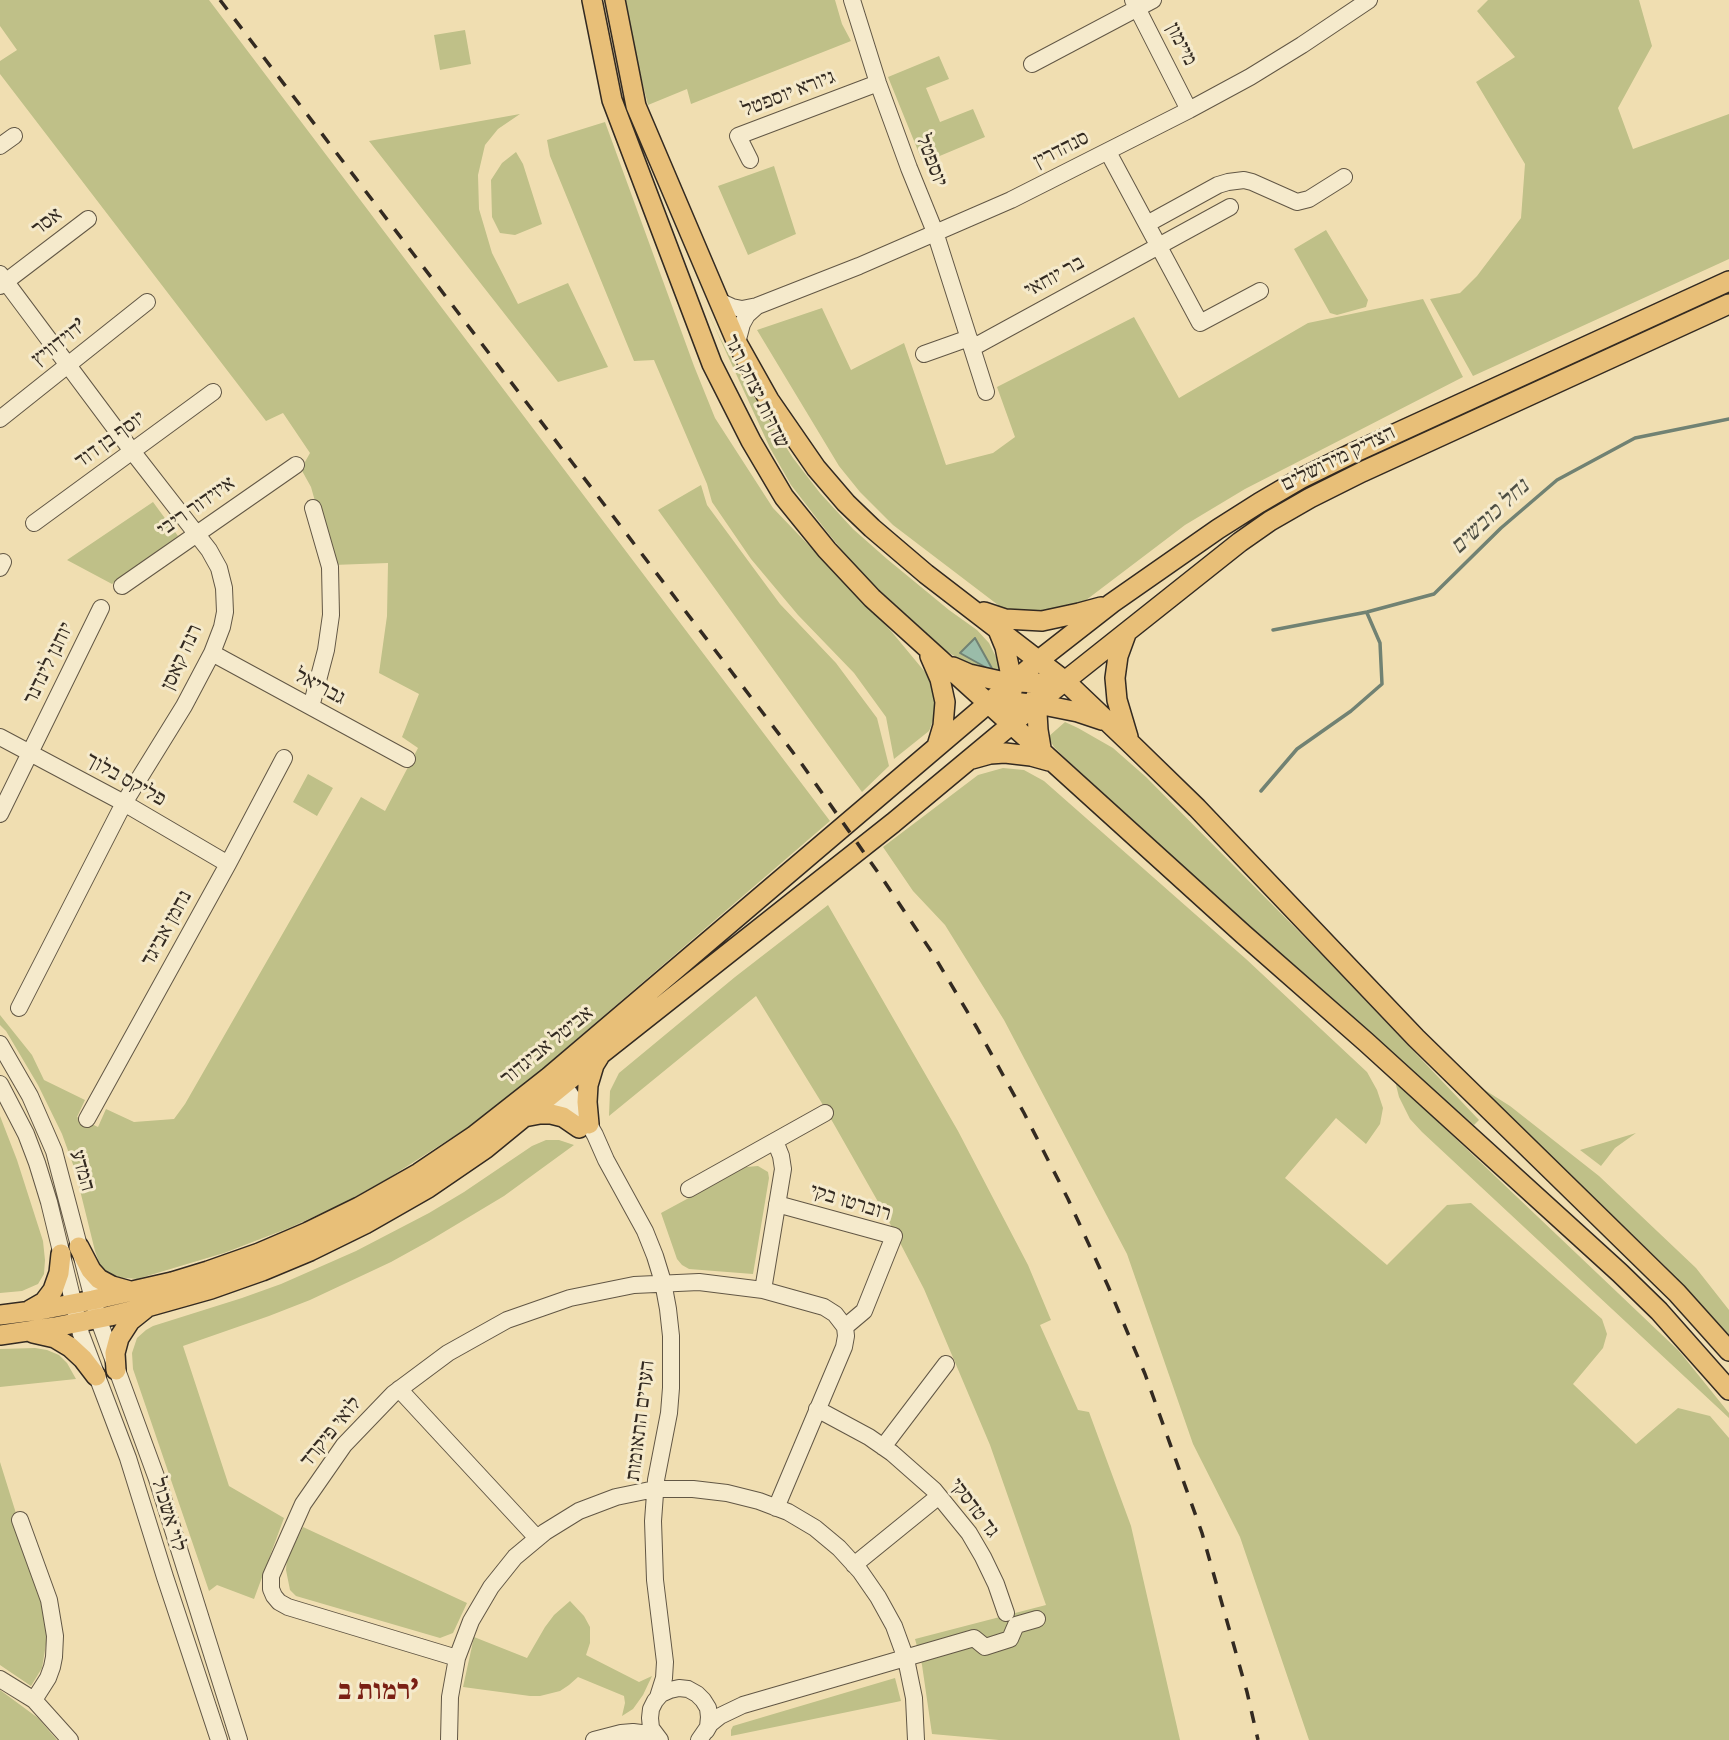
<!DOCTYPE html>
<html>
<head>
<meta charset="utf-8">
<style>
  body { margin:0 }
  canvas { display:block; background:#f0deb1 }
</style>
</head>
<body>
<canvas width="1729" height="1740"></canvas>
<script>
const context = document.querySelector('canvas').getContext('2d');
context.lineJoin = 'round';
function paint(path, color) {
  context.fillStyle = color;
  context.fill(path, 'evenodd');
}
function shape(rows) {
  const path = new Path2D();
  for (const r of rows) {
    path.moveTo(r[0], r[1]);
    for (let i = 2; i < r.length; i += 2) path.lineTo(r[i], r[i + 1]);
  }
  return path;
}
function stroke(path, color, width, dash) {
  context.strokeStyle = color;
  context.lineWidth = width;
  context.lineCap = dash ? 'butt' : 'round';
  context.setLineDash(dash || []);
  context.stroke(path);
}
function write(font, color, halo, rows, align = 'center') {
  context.font = font + ' "IM FELL English","Frank Ruhl Libre",serif';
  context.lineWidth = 6;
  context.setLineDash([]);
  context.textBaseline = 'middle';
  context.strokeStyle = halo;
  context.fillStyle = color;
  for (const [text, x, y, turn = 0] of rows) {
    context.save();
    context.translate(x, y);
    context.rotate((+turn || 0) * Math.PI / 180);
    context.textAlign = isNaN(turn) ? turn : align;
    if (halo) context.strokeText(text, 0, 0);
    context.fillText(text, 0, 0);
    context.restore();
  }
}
paint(shape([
  [0,0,209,0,830,821,492,1112,387,1179,342,1204,289,1228,224,1253,137,1279,115,1277,107,1272,100,1265,95,1251,75,1170,62,1134,38,1085,6,1031,0,1025,0,1015,32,1055,44,1080,85,1100,77,1117,98,1127,106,1109,134,1122,174,1119,185,1104,361,797,385,811,418,748,402,737,419,694,379,673,387,616,388,563,333,565,311,487,301,469,310,453,283,413,266,421,0,74,0,61,17,50,0,26],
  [622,0,835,0,842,24,851,41,691,104,687,89,648,105],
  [1488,0,1639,0,1652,46,1618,108,1633,149,1729,114,1729,259,1473,376,1430,299,1460,293,1477,276,1521,218,1525,164,1476,82,1515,57,1477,11],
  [465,30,471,64,440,70,434,35],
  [939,56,949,79,926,88,940,122,973,109,985,137,923,163,888,77],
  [520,114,498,129,485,145,478,175,479,209,492,253,518,304,568,283,608,367,558,382,369,141],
  [605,122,694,366,715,418,773,508,891,631,925,672,935,690,938,708,929,731,894,759,886,717,854,673,798,615,751,559,712,502,707,484,654,360,634,361,550,156,547,140],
  [516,152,523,164,542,224,515,235,500,233,492,217,491,180,502,163],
  [774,166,796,234,748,255,718,186],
  [1326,230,1368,300,1366,307,1337,315,1330,313,1294,249],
  [699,293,719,336,742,378,793,458,820,493,853,529,887,559,949,610,977,630,989,643,1005,675,983,673,946,651,859,571,828,533,791,485,770,448],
  [1423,299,1463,377,1245,489,1185,525,1069,613,1042,617,1002,608,893,525,860,492,839,466,757,330,822,308,851,370,904,343,946,465,993,453,1015,437,997,387,1134,317,1179,398,1308,323],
  [701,485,707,505,780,604,836,663,877,718,889,766,862,792,658,510],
  [153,502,178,536,112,584,67,560],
  [1065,722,1078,728,1113,748,1146,777,1330,963,1479,1120,1474,1125,1294,969,1063,756,1054,747,1048,737],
  [1003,768,1024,770,1044,781,1246,959,1367,1072,1377,1090,1383,1108,1380,1124,1366,1144,1336,1118,1285,1178,1387,1265,1447,1205,1471,1203,1602,1319,1607,1334,1603,1348,1573,1384,1636,1444,1678,1408,1710,1416,1729,1438,1729,1740,1309,1740,1240,1537,1193,1444,1127,1254,1004,1020,945,925,913,891,883,847,978,775],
  [308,774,333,788,317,816,293,802],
  [828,905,958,1131,1028,1265,1051,1320,1040,1325,1078,1410,1089,1412,1131,1526,1180,1740,999,1740,932,1734,922,1665,915,1639,1046,1605,990,1445,924,1289,885,1214,823,1105,756,996,609,1116,610,1091,619,1073,735,977],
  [1395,1081,1679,1351,1729,1413,1729,1418,1422,1132,1410,1119,1399,1097],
  [1480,1087,1510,1106,1599,1176,1696,1268,1729,1310,1729,1337,1665,1266],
  [0,1116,17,1160,43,1241,45,1260,44,1274,38,1284,22,1291,0,1293],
  [1636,1133,1615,1148,1601,1166,1580,1150],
  [546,1140,559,1140,574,1145,504,1196,429,1241,391,1262,310,1300,269,1316,183,1346,229,1486,284,1518,254,1599,217,1585,209,1591,133,1369,132,1353,137,1338,146,1330,153,1326,242,1298,281,1284,356,1251,429,1213,464,1192,532,1146],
  [758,1166,768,1172,769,1178,753,1274,689,1269,682,1265,677,1259,661,1213,746,1167],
  [35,1348,47,1350,59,1355,67,1363,76,1379,0,1387,0,1349],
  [0,1462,43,1600,48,1632,42,1668,31,1686,0,1665],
  [303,1527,467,1603,453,1633,440,1638,296,1596,290,1590,286,1570,287,1559],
  [570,1601,584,1616,590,1627,590,1643,586,1655,639,1682,652,1676,643,1695,633,1709,622,1716,625,1703,624,1696,578,1677,569,1685,560,1691,540,1696,530,1696,463,1687,474,1637,527,1658,545,1627,554,1615],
  [895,1678,901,1701,731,1736,731,1730,733,1726],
  [0,1690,38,1718,57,1740,0,1740]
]), '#bfc088');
const water = shape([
  [975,638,994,672,960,653,975,638]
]);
paint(water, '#9abca9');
stroke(water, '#718273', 2);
stroke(shape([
  [1273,630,1367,612,1434,594,1501,528,1557,480,1635,438,1729,419],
  [1261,791,1297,749,1351,711,1382,684,1380,643,1367,613]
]), '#718273', 3.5);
const minor = shape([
  [852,0,878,83,909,168,935,232,986,392],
  [1133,0,1189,110],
  [1032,64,1153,0],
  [0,146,14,136],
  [1108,152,1200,323,1260,291],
  [750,160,738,136,878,83],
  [1147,224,1218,185,1228,182,1244,180,1252,182,1297,202,1309,199,1344,177],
  [0,274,132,451,209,550,219,568,224,588,225,612,222,627,212,653,184,706,124,803,19,1008],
  [0,286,88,219],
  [719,301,732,307,742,309,757,306,859,266,1011,200,1189,110,1250,77,1302,45,1369,0],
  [737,343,742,324,747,315,757,306],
  [972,348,1230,207],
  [924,354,969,338],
  [0,419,147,302],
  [34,523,213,392],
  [0,568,3,562],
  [122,586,296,465],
  [212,653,407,759],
  [311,707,326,650,331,615,330,567,313,508],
  [0,737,124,803,228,864],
  [0,814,101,608],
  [0,1044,30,1096,54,1151,98,1318,157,1479,239,1740],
  [554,1079,563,1084,582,1112,595,1135,606,1160,645,1231,655,1256,663,1282,668,1309,671,1336,671,1388,669,1413,656,1480,653,1521,655,1580,665,1662,664,1678,658,1697],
  [551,1082,554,1092,577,1126],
  [0,1084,26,1134,37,1163,49,1202,81,1334,128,1458,165,1577,219,1740],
  [87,1119,228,864,284,758],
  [689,1189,825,1113],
  [777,1204,894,1236,864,1311,845,1327],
  [763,1290,783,1169,781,1156,775,1141],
  [399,1389,537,1538],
  [817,1409,869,1437,892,1453,934,1490,969,1533,983,1557,996,1584,1006,1613],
  [883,1447,946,1364],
  [20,1520,49,1600,55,1636,54,1657,52,1667,48,1678,34,1700],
  [854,1565,939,1496],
  [457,1658,288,1607,279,1602,274,1596,271,1589,271,1576,303,1504,344,1445,393,1394,448,1353,507,1320,570,1298,634,1285,699,1282,763,1290,824,1307,835,1314,845,1327,846,1336,844,1347,776,1508],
  [0,1679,34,1700,70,1740],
  [706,1731,710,1724,720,1716,743,1705,974,1638,985,1647,1010,1639,1016,1625,1037,1619],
  [449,1740,450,1697,457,1658,471,1621,491,1587,515,1557,545,1532,579,1511,616,1497,655,1489,693,1489,727,1493,759,1501,788,1512,815,1528,839,1548,860,1571,878,1597,894,1626,906,1659,914,1698,916,1740],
  [594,1740,621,1733,633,1732,649,1734,659,1739],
  [660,1740,651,1728,650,1718,651,1709,655,1701,661,1694,670,1690,679,1688,688,1689,697,1694,703,1700,708,1708,709,1717,708,1727,699,1740]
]);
const major = shape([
  [592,0,612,100,712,364,751,441,784,497,827,550,872,598,1243,934,1366,1042,1620,1273,1659,1311,1729,1390],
  [615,0,636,106,719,301,737,343,769,400,816,468,846,503,872,528,926,574,1065,681,1129,742,1197,808,1416,1038,1677,1293,1729,1351],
  [984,612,1005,619,1042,621,1079,613,1101,607],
  [998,630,1005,647,1010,671,1012,692],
  [1126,634,1118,656,1115,678,1117,700,1128,737],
  [930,656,940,679,945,702,943,726,937,746],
  [953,667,969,674,1000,681,1037,683,1064,681],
  [1036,696,1038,730,1042,754],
  [987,703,1012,702,1048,706,1078,712,1102,720],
  [972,759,990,754,1005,753,1031,756,1049,761],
  [524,1117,540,1114,551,1114,563,1117,579,1128],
  [589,1124,587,1102,588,1085,594,1065,599,1057],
  [79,1247,91,1270,99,1279,112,1286,130,1291],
  [30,1310,44,1302,53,1290,59,1273,61,1254],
  [0,1315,40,1310,93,1300,172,1282,208,1271,259,1253,308,1232,359,1207,419,1173,474,1136,549,1077,1039,660,1112,603,1218,529,1259,503,1300,479,1353,453,1729,281],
  [33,1333,55,1338,70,1347,83,1359,96,1376],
  [0,1335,55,1327,110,1316,147,1307,211,1289,262,1271,310,1251,365,1224,428,1188,485,1149,601,1054,893,823,1036,704,1240,542,1270,521,1310,498,1362,472,1729,304],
  [116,1370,115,1353,119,1338,130,1321,145,1309]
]);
stroke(minor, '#625745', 18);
stroke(major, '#332a21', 22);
stroke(minor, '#f5eacc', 16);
stroke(major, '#e8bf78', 19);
stroke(shape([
  [220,0,801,763,884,881,933,954,977,1028,1024,1113,1068,1199,1108,1286,1145,1374,1202,1533,1247,1692,1258,1740]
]), '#332a21', 3.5, [12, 12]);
write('21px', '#332a21', '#f5eacc', [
  ["מיימון",1180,45,63],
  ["גיורא יוספטל",789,95,-21],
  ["סנהדרין",1062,151,-27],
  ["יוספטל",930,161,69],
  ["אסר",48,223,-38],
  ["בר יוחאי",1055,278,-29],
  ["דוידוויץ'",60,344,-38],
  ["שדרות יצחק רגר",755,392,64],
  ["יוסף בן דוד",111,441,-36],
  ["הצדיק מירושלים",1339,460,-26],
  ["איזידור ריבי",197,508,-35],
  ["רנה קאסן",183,658,-65],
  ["יוחנן לינדנר",50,664,-64],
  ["גבריאל",319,688,28],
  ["פליקס בלוך",125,781,29],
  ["נחמן אביגד",168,929,-61],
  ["אביטל אביגדור",548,1047,-39],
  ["המדע",81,1171,74],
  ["רוברטו בקי",850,1204,17],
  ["הערים התאומות",642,1421,-83],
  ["לואי פיקרד",332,1433,-51],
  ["גד טדסקי",973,1509,53],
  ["לוי אשכול",167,1515,73]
]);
write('italic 23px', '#4d4e43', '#f5eacc', [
  ["נחל כובשים",1491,518,-43]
]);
write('bold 28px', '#7a1f14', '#f5eacc', [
  ["רמות ב'",378,1693]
]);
</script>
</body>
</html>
